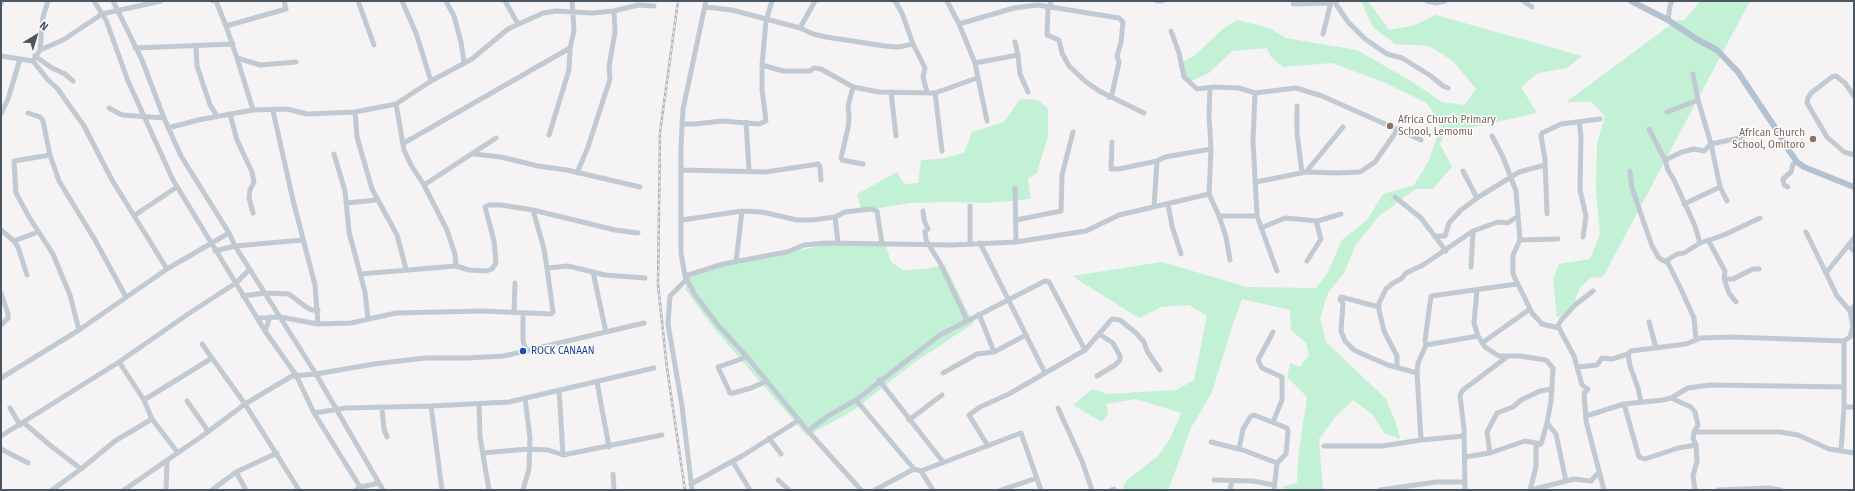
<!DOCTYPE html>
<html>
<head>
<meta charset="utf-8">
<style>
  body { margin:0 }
  #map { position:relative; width:1855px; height:491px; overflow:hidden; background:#f5f3f3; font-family:"Fira Sans",sans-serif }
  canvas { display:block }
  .frame { position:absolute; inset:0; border:2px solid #4a5661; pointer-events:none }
  .north { position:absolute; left:16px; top:16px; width:40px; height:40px; -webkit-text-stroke:3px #fff; paint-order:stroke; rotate:38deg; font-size:11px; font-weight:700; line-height:16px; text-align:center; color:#4a5661 }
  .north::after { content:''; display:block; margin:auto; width:14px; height:18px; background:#4a5661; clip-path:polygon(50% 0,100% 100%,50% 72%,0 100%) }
</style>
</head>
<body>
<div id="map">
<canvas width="1855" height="491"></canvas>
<div class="frame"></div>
<div class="north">N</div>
</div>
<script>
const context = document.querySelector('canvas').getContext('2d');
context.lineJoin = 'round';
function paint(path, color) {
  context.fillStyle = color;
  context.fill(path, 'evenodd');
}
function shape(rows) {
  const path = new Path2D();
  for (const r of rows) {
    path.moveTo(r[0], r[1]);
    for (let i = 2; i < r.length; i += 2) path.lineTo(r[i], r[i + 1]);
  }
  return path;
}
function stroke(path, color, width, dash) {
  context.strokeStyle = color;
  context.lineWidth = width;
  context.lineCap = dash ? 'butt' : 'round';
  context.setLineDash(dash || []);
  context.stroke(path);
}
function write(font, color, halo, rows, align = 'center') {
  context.font = font + ' "Fira Sans",sans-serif';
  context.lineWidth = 3;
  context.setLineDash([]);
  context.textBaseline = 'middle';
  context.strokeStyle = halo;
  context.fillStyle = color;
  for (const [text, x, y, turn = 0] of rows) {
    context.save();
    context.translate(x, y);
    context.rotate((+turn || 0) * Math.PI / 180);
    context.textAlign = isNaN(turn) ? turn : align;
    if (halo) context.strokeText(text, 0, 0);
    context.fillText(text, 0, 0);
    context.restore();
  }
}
paint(shape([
  [1361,1,1368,1,1389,30,1415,25,1436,15,1582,56,1567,68,1538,73,1521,87,1537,113,1470,128,1446,130,1440,144,1452,167,1433,189,1415,189,1378,217,1355,246,1344,273,1328,293,1320,318,1326,342,1386,399,1396,423,1400,439,1384,433,1372,414,1353,400,1335,417,1319,439,1323,490,1291,490,1281,487,1297,483,1298,458,1307,397,1287,377,1290,363,1300,367,1309,355,1306,343,1291,330,1290,310,1242,299,1232,327,1212,392,1191,428,1169,488,1158,490,1122,490,1126,481,1158,456,1170,439,1181,413,1136,399,1106,404,1108,414,1102,422,1073,405,1092,389,1107,394,1176,390,1194,380,1207,316,1189,305,1162,307,1139,318,1072,276,1162,262,1247,287,1316,288,1328,272,1342,240,1367,220,1383,194,1414,185,1428,162,1441,126,1427,103,1383,82,1332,63,1283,67,1271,57,1267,48,1232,51,1209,73,1189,82,1178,65,1194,56,1223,29,1237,20,1269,28,1286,38,1357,50,1411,81,1442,102,1465,105,1476,89,1453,61,1429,46,1395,44,1373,27],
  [1700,1,1750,1,1603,277,1590,278,1579,289,1574,305,1557,318,1553,279,1559,264,1590,259,1600,234,1596,192,1597,143,1605,116,1591,102,1566,102,1676,21,1685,20],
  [1020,99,1038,100,1048,109,1048,136,1037,173,1028,179,1031,199,988,203,947,202,910,203,861,211,857,194,897,172,904,184,918,183,921,160,940,159,964,153,972,132,1004,122],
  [834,243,886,246,891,262,903,270,924,269,945,265,965,307,974,323,912,364,854,410,807,436,717,332,685,289,690,273]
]), '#c3f1d5');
stroke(shape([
  [48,1,43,17,40,50,33,61,48,80,57,88,84,126,112,180,167,269],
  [94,1,106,20,128,81,173,180,265,331,296,375,314,413,362,490],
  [113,1,142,60,164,118,181,156,229,233,235,246,316,374,383,490],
  [213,1,216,1,226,26,237,58,260,65,296,62],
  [358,1,374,45],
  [402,1,416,33,431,81],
  [446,1,454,16,461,42,464,62],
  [505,1,518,24],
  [706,1,683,109,681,147,681,253,685,276,695,295,718,325,747,357,808,431,861,490],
  [895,1,902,13,913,44,925,68,923,77,927,92],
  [947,1,959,24,975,63,987,121],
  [1050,1,1051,5,1048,7,1047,35,1059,40,1062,53,1069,66,1085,81,1099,91,1144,113],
  [1157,1,1162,1],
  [1336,1,1336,4,1348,22,1365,39,1387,54,1402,58,1431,76,1443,86,1448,88],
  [1427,1,1436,3,1445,1],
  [1523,1,1532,7],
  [1,4,2,1],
  [1293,4,1329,3],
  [705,7,732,10,800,28,813,34,826,37,885,46,898,47,913,44],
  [1668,20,1670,6,1672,1],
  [959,24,1014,8,1038,5,1119,18,1123,22,1121,42,1117,56,1119,62,1112,94,1109,97],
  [226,26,286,9,284,1],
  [800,28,815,1],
  [1171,31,1179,53,1184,77,1197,89,1214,87,1239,88,1255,93,1296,88,1322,96,1421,140],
  [1323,34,1331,2],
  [196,47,197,66,210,105,217,116],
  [135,48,233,44],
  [40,50,63,40,102,14,161,1],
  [1018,55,1020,74,1028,92],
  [1,56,33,61],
  [35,56,52,68,65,74,73,81],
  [237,58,253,110,287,109,307,114,355,112,396,104,431,81,472,59,508,29,543,13,556,11,592,13,614,11],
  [975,63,1018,55,1015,42],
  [762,65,783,71,810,71,814,68,821,69,853,87,879,92,935,93,977,78],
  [1693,74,1698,100,1711,144,1720,187,1727,201],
  [853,87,848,106,849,117,848,128,841,158,842,160,863,164],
  [1210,88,1209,115,1211,149,1209,194,1219,216,1226,237,1230,260],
  [891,92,896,136],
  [935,93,942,151],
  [1255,93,1253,141,1257,216,1277,271],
  [1854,96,1845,83,1836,76,1832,77,1811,93,1808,98,1807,103,1827,137,1844,152,1854,155],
  [396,104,404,150,411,165,424,185,447,230,455,254,456,266],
  [1297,106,1297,133,1302,173],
  [109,108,122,115,164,118],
  [273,111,293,200,315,285,318,324],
  [355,112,357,137,372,189,397,235,406,269],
  [1667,112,1698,100],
  [28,113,40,117,43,121,50,155,59,181,95,240,126,297],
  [1,114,8,99,20,59],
  [230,114,237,140,252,172,254,182,250,190,249,198,253,213],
  [746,122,749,171],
  [1579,122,1581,136,1580,190,1586,216,1583,237],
  [682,124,695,124,722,121,759,124,766,121,762,89,762,65,766,21,772,1],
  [168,128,198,120,253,110],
  [1649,129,1665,160,1668,170,1674,180,1695,226,1700,243],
  [549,135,569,70,570,48,574,31,572,1],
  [1492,136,1503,157,1516,191,1520,240,1513,255,1513,274,1532,313,1542,324,1559,328,1574,356,1582,385,1588,389,1584,393,1586,421,1604,490],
  [1112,142,1111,169,1119,169,1157,161],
  [404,143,570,48],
  [334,154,345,191,349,232,365,292,368,319],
  [474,154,501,157,538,166,567,170,640,187],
  [50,155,14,161,16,193,29,217,53,254,70,295,79,330],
  [1665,160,1682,152,1694,149,1704,151,1711,144,1744,137],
  [682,170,766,172,818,164,820,167,821,180],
  [1463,171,1477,198],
  [1630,171,1632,188,1652,246,1659,258,1668,263,1680,287,1694,318,1696,340],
  [1306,172,1343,127],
  [577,173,588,147,610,79,609,66,615,32,614,11,638,5,654,6],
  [1256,182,1306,172,1337,173,1360,172,1375,162,1398,129],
  [424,185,496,138],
  [1788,187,1784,185,1783,179,1791,172,1793,164,1797,162],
  [1015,188,1016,242],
  [1395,197,1421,218,1446,251],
  [347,203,376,200],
  [1168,204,1172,226,1181,254],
  [1684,204,1720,187],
  [970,206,970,243],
  [1154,207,1157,161,1165,157,1211,149],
  [923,211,924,220,928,229,925,231,926,240,940,263,967,320],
  [1547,214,1545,159,1541,136,1542,133,1561,124,1600,119],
  [135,215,177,187],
  [1219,216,1257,216],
  [835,217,838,242],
  [682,220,742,211,762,212,797,220,812,220,835,217,845,212,871,209,877,211,882,244],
  [1016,220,1061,211,1062,175,1073,132],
  [1261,228,1285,218,1318,221,1341,214],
  [1,230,14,241,18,247,27,275],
  [1806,232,1826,273],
  [1435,236,1445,236,1449,223,1461,210,1477,198,1519,172,1545,165],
  [1520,240,1558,239],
  [1708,240,1725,271,1724,279,1729,293,1736,302],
  [14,241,38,232],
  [980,243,1045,373],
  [1849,246,1854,251],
  [215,251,235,246,303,240],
  [1307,261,1321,239,1316,221],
  [1666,261,1677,254,1684,253,1700,243,1724,235,1760,218],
  [736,262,742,211],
  [1471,267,1473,231],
  [547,268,568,266,605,275,645,278],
  [593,272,606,332],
  [360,274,456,266,469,270,486,271,492,269,496,263,494,241,485,207,489,205,501,205,533,210,615,230,638,233],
  [685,276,723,264,787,252,804,245,825,243,952,245,1016,242,1086,231,1119,215,1209,194],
  [687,279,670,296,668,324,682,406,692,490],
  [1724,279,1733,279,1753,269,1759,269],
  [1477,290,1474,323,1478,336,1485,347,1499,356,1520,356,1546,360,1553,368,1551,401,1547,423,1541,444,1536,446,1536,467,1530,490],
  [1,293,8,314,8,318,1,325],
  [243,296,265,293,289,294,306,307,312,310,318,310],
  [1379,307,1341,297,1340,300,1343,303,1341,331,1345,341,1354,350,1367,356,1388,365,1417,373],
  [1850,311,1854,306],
  [514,313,515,283],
  [523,314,523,341,526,351],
  [979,314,994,352],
  [258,318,280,317,318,324,351,323,396,313,483,311,551,314,553,312,547,268,544,249,533,210],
  [1649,322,1656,348],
  [1557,327,1562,319,1575,305,1593,291],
  [265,331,270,317],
  [1482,343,1530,309],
  [202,344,245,404,299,490],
  [1426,345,1478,336],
  [1628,354,1630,366,1638,388,1641,402],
  [747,357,718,367,730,393,733,393,751,388,767,381],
  [119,362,144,400,152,419,178,453],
  [1397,367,1397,356,1384,331,1379,310,1379,303,1386,289,1393,283,1401,279,1406,273,1423,265,1473,231,1498,222,1508,223,1518,216],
  [1578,367,1597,365,1602,358,1612,359,1628,354,1631,351,1686,344,1701,338,1732,337,1844,341],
  [943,373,977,354,994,352,1026,335],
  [1097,376,1115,365,1120,360,1120,356,1113,343,1099,334],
  [1,378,79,330,167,269,229,233],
  [879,380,943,462],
  [597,382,609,447],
  [559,390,563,455],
  [1671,398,1691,407,1695,412,1698,425,1694,432],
  [144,400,212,358],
  [856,400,914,469,921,471,933,490],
  [187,401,208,431],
  [479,404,480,437,489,490],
  [1624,404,1639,457,1645,459,1678,448,1696,445],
  [431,406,442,490],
  [1844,407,1854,407],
  [10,408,20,425],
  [382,408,384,429,387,437],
  [1058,408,1082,461,1092,490],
  [314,413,346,408,431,406,509,402,654,368],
  [1586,416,1624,404,1663,400,1671,398,1688,388,1710,385,1844,387],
  [909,420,942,395],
  [1273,422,1282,400,1282,377,1262,368,1258,360,1273,332],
  [24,423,51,446,81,469],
  [1547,423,1556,434,1566,481],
  [808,431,828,416,856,400,940,335,1045,281,1049,282,1085,350],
  [1,436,119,362,191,312,236,283,250,269],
  [769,438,781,454],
  [1421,440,1417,373,1418,363,1426,345,1425,340,1431,296,1517,284],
  [1211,442,1243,450,1277,463],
  [988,446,969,415,980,407,1009,394,1085,350,1112,319,1120,320,1136,333,1144,342,1147,351,1160,370],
  [1324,446,1382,446,1421,440,1464,436],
  [1,449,28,463],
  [1239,449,1243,429,1251,416,1254,415,1287,428,1288,431,1286,454,1277,463,1274,490],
  [1841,451,1844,407,1844,341,1850,337,1853,326,1850,311,1837,296,1826,273,1854,238],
  [483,453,528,449,548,450,563,455,662,435],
  [1490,453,1487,432,1497,413,1513,407,1521,400,1540,391,1552,389],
  [1465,457,1490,453,1525,441,1541,444],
  [733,462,750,490],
  [921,471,1021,433,1041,490],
  [236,472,246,490],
  [613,474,614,490],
  [778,480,789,490],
  [1214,480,1253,481,1274,485],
  [691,484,742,456,799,420],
  [52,490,81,469,115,441,152,419],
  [124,490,205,434,245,404,292,376,316,374,374,364,425,358,467,358,504,356,644,323],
  [166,490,167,461],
  [212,490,236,472,277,453],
  [356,490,361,487,379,483],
  [523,490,529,469,530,438,525,398],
  [875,490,914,469],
  [1001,490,1037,478],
  [1111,490,1114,489],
  [1230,490,1232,481],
  [1380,490,1436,482,1464,482],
  [1465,490,1464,429,1460,395,1463,390,1507,357],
  [1531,490,1574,479,1591,481,1599,472],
  [1695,490,1693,476,1697,461,1696,445,1693,438,1694,432,1780,432,1798,435,1829,449,1854,453],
  [1718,490,1768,488,1781,490]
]), '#c1cad2', 5);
stroke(shape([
  [1631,1,1668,20,1698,40,1717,50,1738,72,1780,135,1785,145,1797,162,1804,167,1854,187]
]), '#b3c2d1', 6);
const rail = shape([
  [678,1,660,132,658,285,667,368,685,490]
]);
stroke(rail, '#b5b8bd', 2.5);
stroke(rail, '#fff', 1, [3]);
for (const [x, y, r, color] of [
  [1390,126,4,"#8d6e63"],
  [1813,139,4,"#8d6e63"],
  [523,351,4,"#1a4fb4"]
]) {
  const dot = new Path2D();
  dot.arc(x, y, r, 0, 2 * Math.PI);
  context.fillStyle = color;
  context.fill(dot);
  stroke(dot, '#fff', 1.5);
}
write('10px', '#785e54', '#fff', [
  ["Africa Church Primary",1398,120],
  ["School, Lemomu",1398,132],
  ["African Church",1805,133,"right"],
  ["School, Omitoro",1805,145,"right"]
], 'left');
write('10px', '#164399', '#fff', [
  ["ROCK CANAAN",531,351]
], 'left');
</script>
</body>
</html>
